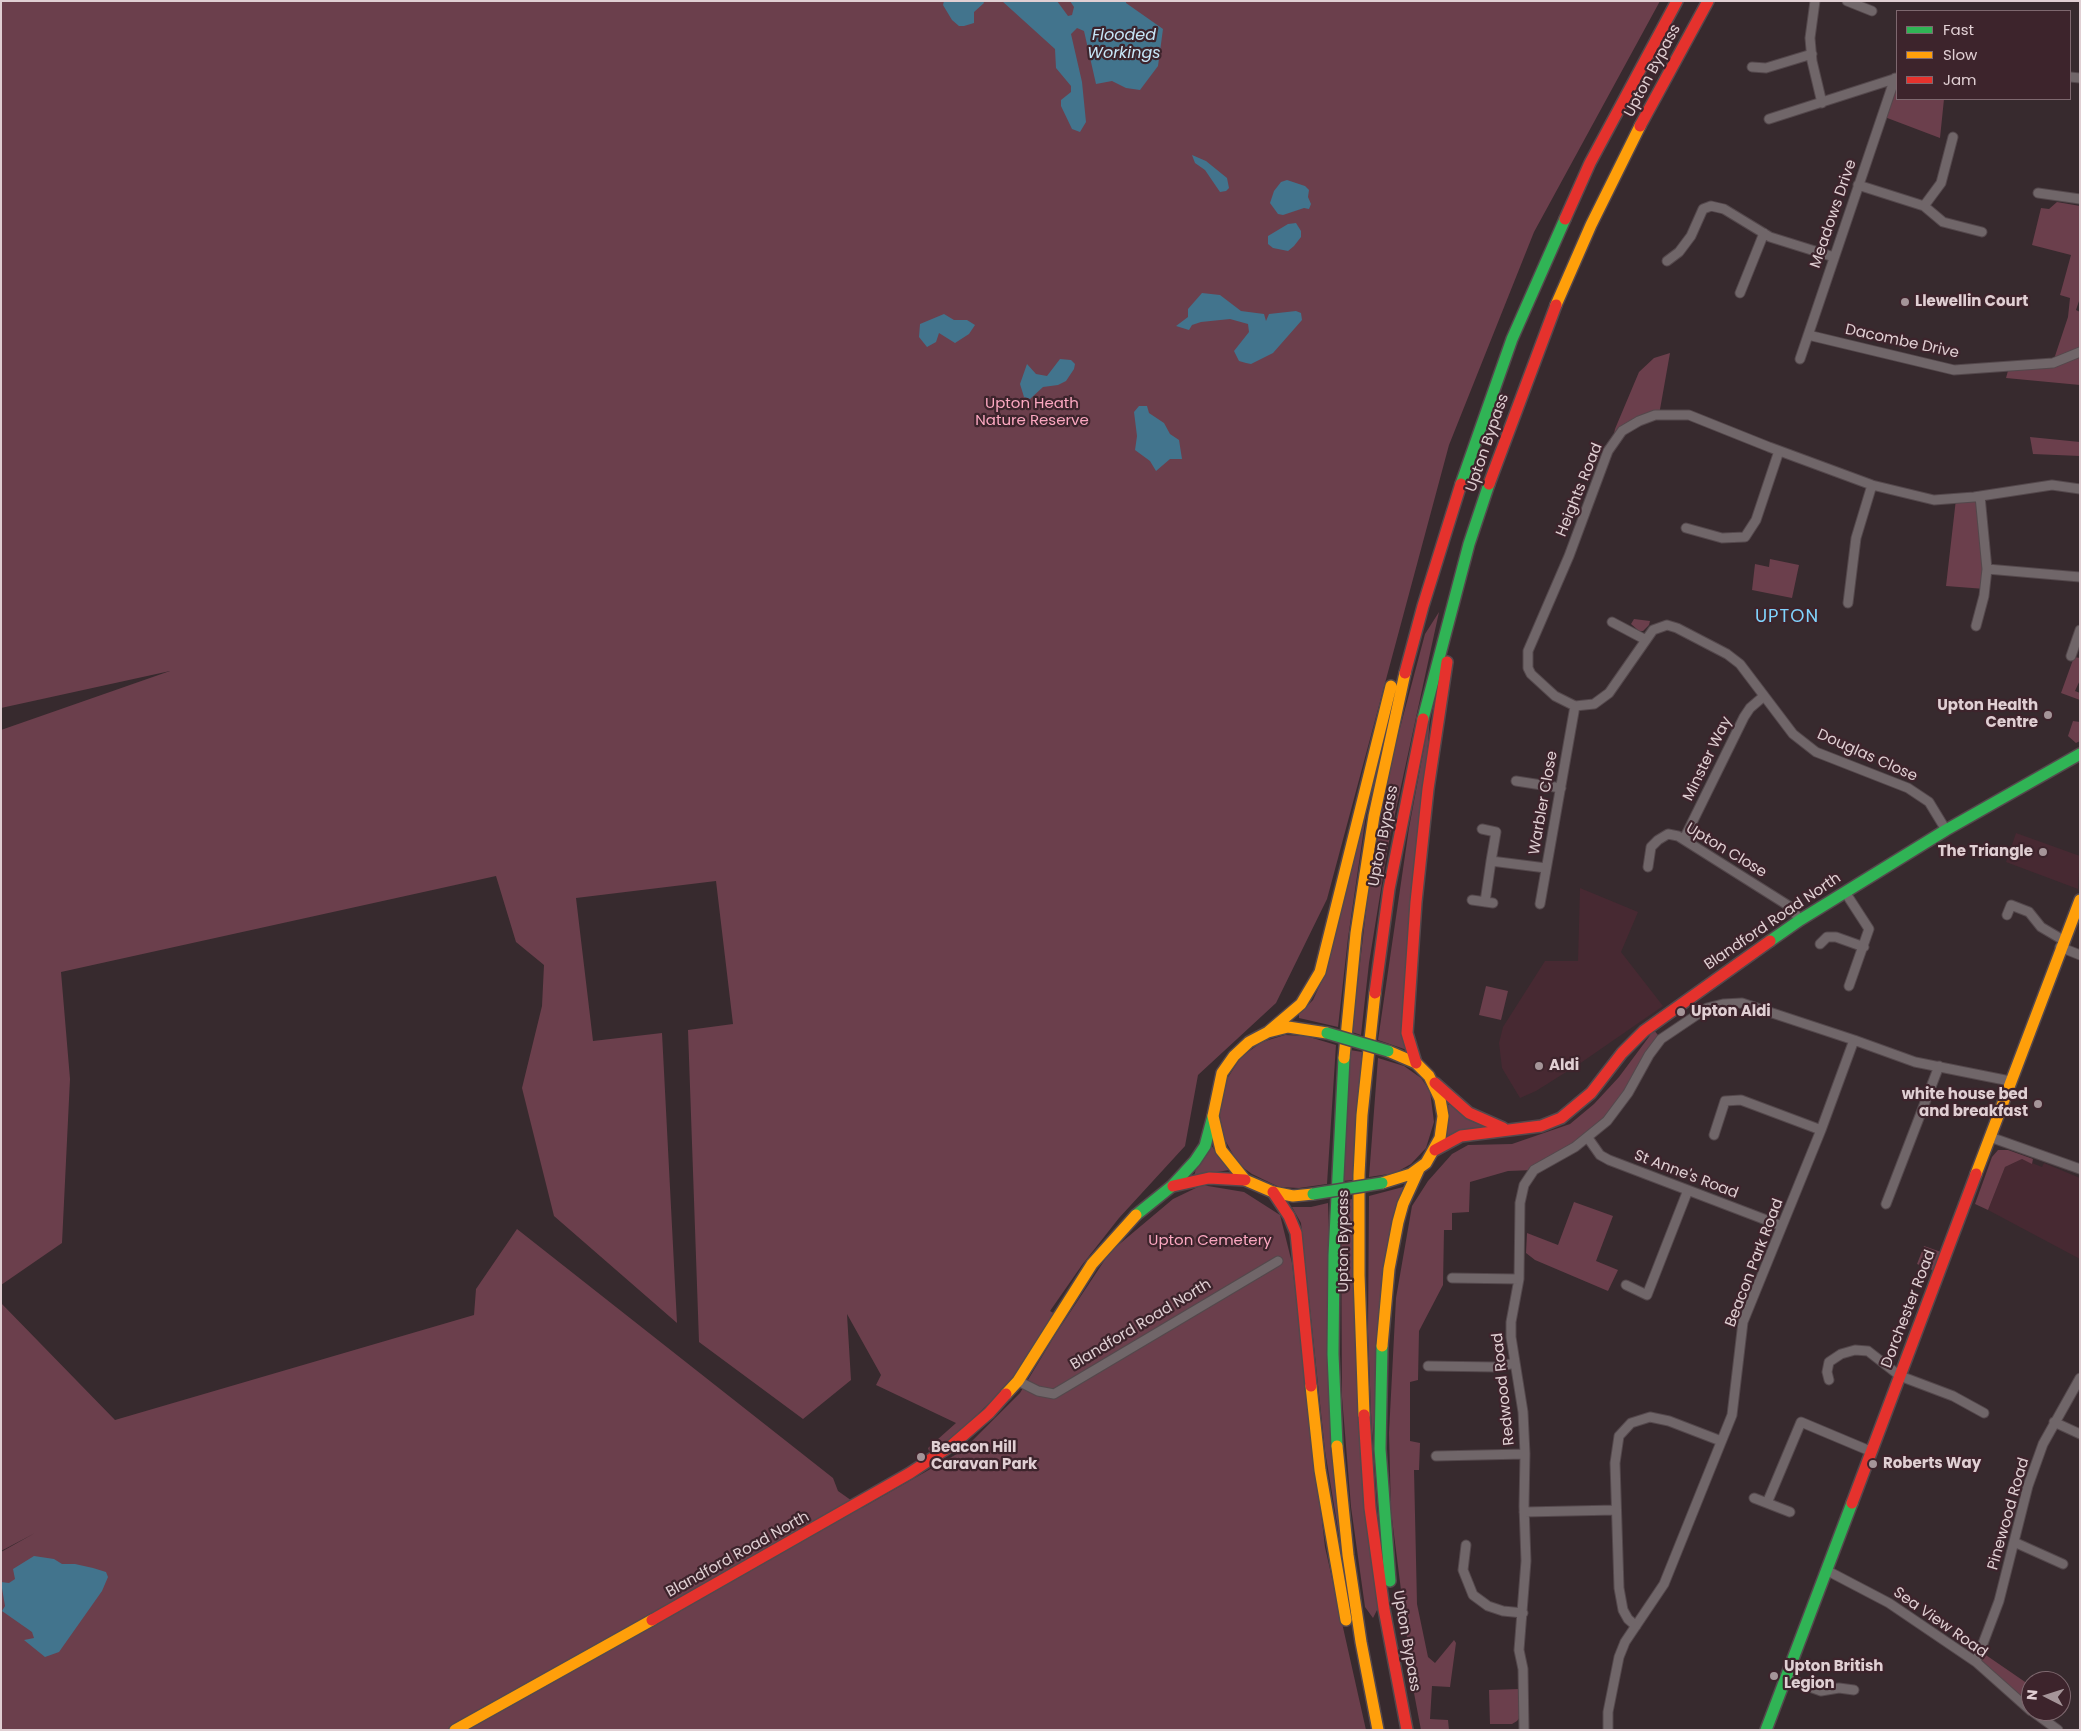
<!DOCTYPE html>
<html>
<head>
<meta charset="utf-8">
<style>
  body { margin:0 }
  #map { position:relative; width:2081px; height:1731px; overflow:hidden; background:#372a2e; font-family:Poppins,sans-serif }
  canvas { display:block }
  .frame { position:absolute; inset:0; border:2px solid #e0cfd3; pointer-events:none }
  .legend { position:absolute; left:1896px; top:10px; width:175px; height:90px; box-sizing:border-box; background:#3d242c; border:1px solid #7e686f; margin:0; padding:6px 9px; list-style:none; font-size:15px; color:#e0cfd3 }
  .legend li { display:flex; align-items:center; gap:10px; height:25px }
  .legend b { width:25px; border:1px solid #7e686f }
  .north { position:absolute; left:2021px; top:1671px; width:50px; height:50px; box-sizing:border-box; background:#3d242c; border:1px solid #7e686f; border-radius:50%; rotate:275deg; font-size:14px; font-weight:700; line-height:20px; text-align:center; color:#e0cfd3 }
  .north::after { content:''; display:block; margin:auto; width:18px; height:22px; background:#a59599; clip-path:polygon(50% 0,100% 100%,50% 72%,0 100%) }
</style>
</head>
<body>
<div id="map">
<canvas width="2081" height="1731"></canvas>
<div class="frame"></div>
<ul class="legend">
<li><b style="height:6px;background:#30b455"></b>Fast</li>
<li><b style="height:6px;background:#ff9f0a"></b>Slow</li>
<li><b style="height:6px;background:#e5322d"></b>Jam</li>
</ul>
<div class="north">N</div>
</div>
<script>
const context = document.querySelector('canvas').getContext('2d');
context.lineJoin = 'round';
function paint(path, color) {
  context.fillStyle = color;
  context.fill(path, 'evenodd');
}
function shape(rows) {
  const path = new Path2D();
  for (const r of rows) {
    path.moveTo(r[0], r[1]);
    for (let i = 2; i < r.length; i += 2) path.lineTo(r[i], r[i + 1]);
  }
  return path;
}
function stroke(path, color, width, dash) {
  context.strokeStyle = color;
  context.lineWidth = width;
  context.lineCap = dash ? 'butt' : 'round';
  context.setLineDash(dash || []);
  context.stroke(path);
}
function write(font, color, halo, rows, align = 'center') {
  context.font = font + ' Poppins,sans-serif';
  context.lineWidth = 4.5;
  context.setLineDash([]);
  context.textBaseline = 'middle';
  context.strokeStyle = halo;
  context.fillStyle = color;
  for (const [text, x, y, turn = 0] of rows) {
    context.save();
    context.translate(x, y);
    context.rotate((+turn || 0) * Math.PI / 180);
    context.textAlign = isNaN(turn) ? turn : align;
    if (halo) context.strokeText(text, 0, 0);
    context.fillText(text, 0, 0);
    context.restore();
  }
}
paint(shape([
  [2016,833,2080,856,2078,889,2006,862],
  [1580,888,1638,912,1621,952,1663,1006,1582,1062,1536,1091,1520,1098,1502,1068,1499,1043,1503,1027,1545,961,1578,961],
  [2022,1159,2042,1167,2044,1163,2080,1178,2080,1259,1988,1210,2005,1167]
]), '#472932');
paint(shape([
  [1,1,1660,1,1534,232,1449,445,1327,899,1276,1003,1198,1075,1185,1146,1119,1218,1082,1265,1050,1311,1057,1315,1016,1377,951,1440,929,1451,928,1448,956,1423,876,1385,881,1375,847,1314,851,1380,803,1419,699,1342,688,1030,733,1024,716,881,576,898,593,1041,662,1033,677,1323,554,1216,522,1088,542,1006,544,965,516,942,496,876,61,972,70,1079,62,1243,1,1285,1,730,170,671,1,708],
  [1897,78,1897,99,1944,99,1940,138,1882,116],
  [2057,202,2080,206,2080,298,2076,310,2080,312,2080,385,2006,378,2009,367,2053,362,2068,317,2070,298,2060,295,2071,255,2032,245,2041,208,2049,209],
  [1670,353,1659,415,1639,421,1611,447,1615,429,1639,372,1654,358],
  [2030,437,2080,442,2080,456,2033,454],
  [1980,496,1985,589,1946,586,1956,499],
  [1770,559,1799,565,1792,598,1752,590,1755,564,1769,567],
  [1439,612,1388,846,1369,963,1361,1035,1352,1032,1368,894,1392,758,1425,634],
  [1634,619,1650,621,1649,625,1643,631,1639,631,1631,624],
  [2074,657,2080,658,2080,680,2075,691,2080,693,2080,700,2061,693],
  [1430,715,1407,1050,1378,1040,1409,828],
  [2073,721,2080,722,2080,741,2076,743,2068,736],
  [1369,794,1348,938,1338,1027,1299,1018,1299,1014,1313,1000,1324,976],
  [1486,986,1508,991,1501,1020,1479,1015],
  [1654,1030,1661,1039,1607,1121,1534,1170,1508,1171,1470,1182,1469,1212,1452,1213,1452,1230,1444,1230,1443,1285,1419,1331,1418,1380,1410,1382,1410,1441,1420,1443,1419,1470,1414,1470,1417,1604,1428,1657,1435,1663,1454,1640,1456,1643,1450,1687,1432,1686,1430,1719,1448,1720,1449,1730,1421,1730,1414,1693,1391,1511,1389,1433,1396,1298,1412,1206,1428,1181,1452,1154,1468,1145,1512,1144,1570,1124,1594,1104,1619,1077],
  [1285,1035,1306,1036,1336,1045,1327,1184,1299,1188,1279,1187,1252,1174,1245,1169,1236,1160,1224,1138,1219,1111,1225,1082,1241,1057,1262,1042],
  [1350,1050,1362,1052,1354,1180,1342,1181],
  [1378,1058,1404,1066,1421,1078,1430,1091,1434,1122,1426,1148,1411,1164,1395,1173,1369,1177],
  [1452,1103,1487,1126,1447,1137,1448,1105],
  [1211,1145,1229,1170,1194,1176,1196,1169],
  [1998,1150,2008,1150,2033,1159,2032,1164,2022,1159,2005,1167,1988,1210,1975,1204,1992,1157],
  [1202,1185,1244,1192,1280,1215,1292,1263,1325,1547,1366,1730,1,1730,1,1552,35,1533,1,1551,1,1303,115,1420,474,1315,476,1289,517,1229,833,1478,838,1491,862,1508,962,1451,1020,1393,1055,1335,1110,1252,1173,1199],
  [1403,1187,1372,1439,1368,1332,1369,1196],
  [1352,1199,1378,1608,1373,1618,1365,1607,1351,1507,1342,1397,1341,1202],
  [1574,1202,1613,1216,1596,1261,1618,1270,1608,1291,1535,1260,1526,1253,1527,1233,1558,1245],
  [1328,1203,1340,1541,1325,1451,1301,1223,1292,1207,1311,1207],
  [1924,1246,1941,1252,1935,1271,1917,1264],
  [1980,1651,2031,1686,2031,1711,1976,1662],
  [1520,1689,1520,1717,1517,1721,1512,1724,1490,1724,1489,1690]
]), '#6b3f4c');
paint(shape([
  [944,1,983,1,984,3,974,12,974,23,964,26,959,26,952,20,943,5],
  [1002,1,1057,1,1068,16,1072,15,1074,7,1070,1,1126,1,1126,3,1163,29,1158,66,1140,90,1126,88,1112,81,1096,84,1084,31,1077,28,1071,34,1082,82,1086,122,1080,132,1072,129,1061,106,1061,100,1071,92,1071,86,1056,68,1055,49],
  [1192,155,1206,161,1227,178,1229,188,1226,191,1220,192,1205,170,1195,163],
  [1287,180,1305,186,1309,190,1308,197,1311,204,1309,209,1304,208,1283,215,1278,214,1270,203,1274,191,1281,182],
  [1296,223,1301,231,1301,237,1294,246,1288,251,1273,248,1268,244,1268,236,1288,224],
  [1202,293,1220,295,1241,311,1264,314,1266,321,1269,314,1296,311,1301,313,1302,320,1273,353,1251,364,1246,363,1239,361,1234,351,1249,332,1248,324,1230,319,1201,322,1192,325,1189,330,1176,326,1188,317,1188,309],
  [944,314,954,320,967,320,975,325,969,334,955,343,939,333,936,342,927,347,919,337,920,324],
  [1060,359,1071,360,1075,364,1074,369,1066,381,1058,385,1043,387,1030,399,1024,397,1020,384,1027,364,1036,374,1047,376],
  [1139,406,1147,406,1149,413,1164,423,1170,434,1179,440,1182,459,1170,459,1156,471,1150,461,1135,450,1137,436,1134,412],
  [34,1556,54,1559,62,1564,75,1564,93,1568,106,1572,108,1577,102,1591,59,1652,45,1657,24,1640,34,1638,32,1632,2,1611,5,1606,1,1582,9,1583,15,1579,13,1569]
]), '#42748d');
const street = shape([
  [1815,1,1810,38,1812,61,1822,103],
  [1847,1,1872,11],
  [1752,67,1766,68,1812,54],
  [2070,77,2080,78],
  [1769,119,1897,78],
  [1858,185,1924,206,1941,183,1953,137],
  [2038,193,2080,199],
  [1924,206,1943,222,1982,232],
  [1667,261,1679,252,1691,236,1703,209,1711,206,1724,209,1770,237,1834,257],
  [1740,293,1764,233],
  [1808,335,1954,370,2053,363,2080,352],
  [1800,359,1895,78],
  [1686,528,1722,538,1745,537,1756,520,1779,451],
  [1987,569,2080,577],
  [1848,603,1856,538,1872,485],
  [1612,622,1646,640],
  [1976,626,1984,596,1987,569,1980,496],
  [2071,656,2080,630],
  [1516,781,1561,788],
  [1482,829,1496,832,1491,861],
  [1946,830,1929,802,1908,788,1816,752,1793,734,1740,664,1727,654,1677,628,1667,625,1653,630,1609,693,1594,704,1575,706,1555,696,1531,674,1528,668,1528,651,1569,556,1608,451,1622,431,1639,421,1655,415,1689,415,1769,447,1872,485,1934,500,1974,497,2052,485,2080,489],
  [1684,839,1744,717,1750,708,1764,696],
  [1648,867,1651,847,1658,840,1668,834,1678,836,1789,906,1800,920],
  [1845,892,1869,929,1849,986],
  [1472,900,1493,903],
  [1485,902,1491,861,1546,868],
  [1540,904,1575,706],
  [2007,915,2011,905,2029,912,2041,927,2063,940],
  [1820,944,1827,937,1836,937,1864,947],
  [2060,947,2080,955],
  [1714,1135,1725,1101,1741,1100,1821,1130],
  [1990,1137,2080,1169],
  [1588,1138,1600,1155,1609,1160,1782,1226],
  [1886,1204,1939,1066],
  [1452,1278,1519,1279],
  [1626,1285,1647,1295,1688,1190],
  [1428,1366,1496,1367,1515,1363],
  [1829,1380,1827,1372,1829,1362,1841,1354,1855,1350,1868,1351,1900,1376,1953,1396,1984,1413],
  [1018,1381,1038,1391,1054,1394,1278,1261],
  [2054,1422,2080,1434],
  [1436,1456,1525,1454],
  [1754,1498,1790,1512],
  [1767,1503,1801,1422,1870,1451],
  [1524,1512,1616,1510],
  [2014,1542,2063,1564],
  [1466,1545,1463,1570,1473,1595,1488,1606,1503,1611,1523,1613],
  [1826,1570,1889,1603,1976,1662,2031,1711],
  [1636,1626,1628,1619,1623,1610,1619,1588,1615,1463,1619,1436,1631,1423,1650,1417,1669,1421,1721,1441],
  [1976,1662,1999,1601,2028,1486,2043,1444,2080,1378],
  [1785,1678,1821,1691,1839,1688,1854,1690],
  [2032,1711,2058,1730],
  [1524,1730,1523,1669,1519,1650,1526,1561,1524,1506,1525,1454,1523,1412,1511,1337,1511,1322,1519,1279,1520,1203,1524,1185,1534,1170,1575,1147,1607,1121,1628,1093,1649,1055,1661,1039,1707,1008,1723,1004,1742,1003,1854,1040],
  [1608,1730,1608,1712,1619,1657,1625,1642,1664,1584,1732,1415,1743,1322,1821,1130,1854,1040,1915,1062,2010,1081]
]);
const fast = shape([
  [1461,484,1512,339,1565,219],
  [1423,719,1469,544,1489,484],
  [1770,941,1800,920,1946,830,2080,754],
  [1136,1215,1172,1186,1195,1161,1205,1146,1213,1116],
  [1382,1346,1380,1449,1390,1581],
  [1337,1446,1333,1354,1334,1255,1344,1058],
  [1766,1730,1852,1503]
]);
const slow = shape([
  [1556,305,1591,225,1640,126],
  [1268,1032,1301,1004,1320,972,1391,686],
  [1344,1058,1356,933,1374,816,1405,673],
  [1976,1174,2080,900],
  [1382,1183,1411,1174,1426,1163,1440,1138,1443,1116,1440,1099,1429,1076,1416,1063,1388,1051],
  [1313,1194,1293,1196,1273,1192,1245,1180,1221,1150,1213,1116,1222,1073,1234,1056,1249,1042,1268,1032,1288,1027,1327,1033],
  [1382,1346,1389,1269,1398,1222,1403,1204,1419,1169],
  [1311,1386,1320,1470,1346,1620],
  [1006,1394,1018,1381,1092,1264,1136,1215],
  [1364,1415,1359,1275,1359,1175,1362,1115,1375,993],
  [1337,1446,1348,1555,1361,1642,1378,1730],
  [455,1730,652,1620]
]);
const jam = shape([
  [1640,126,1708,1],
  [1565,219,1590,163,1677,1],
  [1489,484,1556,305],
  [1405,673,1423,606,1461,484],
  [1375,993,1389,889,1423,719],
  [1416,1063,1407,1033,1416,902,1428,789,1447,662],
  [1435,1083,1469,1113,1503,1128],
  [1435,1150,1461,1136,1541,1126,1561,1118,1591,1093,1622,1053,1644,1031,1770,941],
  [1173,1186,1209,1178,1245,1180],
  [1273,1192,1289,1216,1296,1233,1311,1386],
  [1364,1415,1370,1508,1384,1609,1407,1730],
  [1852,1503,1976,1174],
  [652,1620,910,1473,952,1445,989,1413,1006,1394]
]);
stroke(street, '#54484c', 11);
stroke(fast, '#54484c', 14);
stroke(slow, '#54484c', 14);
stroke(jam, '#54484c', 14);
stroke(street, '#706669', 9);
stroke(fast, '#30b455', 11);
stroke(slow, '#ff9f0a', 11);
stroke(jam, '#e5322d', 11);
const fastBridge = shape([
  [1327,1033,1388,1051],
  [1313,1194,1382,1183]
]);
stroke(fastBridge, '#54484c', 14, []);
stroke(fastBridge, '#30b455', 11);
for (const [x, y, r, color] of [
  [1905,302,5,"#a59599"],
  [2048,715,5,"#a59599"],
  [2043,852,5,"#a59599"],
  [1681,1012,5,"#a59599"],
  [1539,1066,5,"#a59599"],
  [2038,1104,5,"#a59599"],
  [921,1457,5,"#a59599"],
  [1873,1464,5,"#a59599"],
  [1774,1676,5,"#a59599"]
]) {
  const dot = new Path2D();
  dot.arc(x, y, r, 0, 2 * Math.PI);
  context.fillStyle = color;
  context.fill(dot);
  stroke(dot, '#3d242c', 2);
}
write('15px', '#e0cfd3', '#3d242c', [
  ["Upton Bypass",1653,71,-62],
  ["Meadows Drive",1834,214,-71],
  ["Dacombe Drive",1902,342,12],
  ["Upton Bypass",1488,443,-71],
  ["Heights Road",1580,490,-68],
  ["Douglas Close",1867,756,24],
  ["Minster Way",1708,759,-64],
  ["Warbler Close",1544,803,-80],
  ["Upton Bypass",1384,836,-79],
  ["Upton Close",1726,851,31],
  ["Blandford Road North",1773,922,-34],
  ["St Anne's Road",1686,1175,21],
  ["Upton Bypass",1344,1241,-90],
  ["Beacon Park Road",1755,1263,-69],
  ["Dorchester Road",1909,1309,-69],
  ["Blandford Road North",1141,1325,-31],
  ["Redwood Road",1504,1389,-96],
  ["Pinewood Road",2009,1514,-74],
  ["Blandford Road North",738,1555,-29],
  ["Sea View Road",1940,1623,35],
  ["Upton Bypass",1406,1641,80]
]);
write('bold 15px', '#e0cfd3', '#3d242c', [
  ["Llewellin Court",1915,302],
  ["Upton Health",2038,706,"right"],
  ["Centre",2038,723,"right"],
  ["The Triangle",2033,852,"right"],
  ["Upton Aldi",1691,1012],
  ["Aldi",1549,1066],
  ["white house bed",2028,1095,"right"],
  ["and breakfast",2028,1112,"right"],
  ["Beacon Hill",931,1448],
  ["Caravan Park",931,1465],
  ["Roberts Way",1883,1464],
  ["Upton British",1784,1667],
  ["Legion",1784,1684]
], 'left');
write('15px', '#fca8c1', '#3d242c', [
  ["Upton Heath",1032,404],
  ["Nature Reserve",1032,421],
  ["Upton Cemetery",1210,1241]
]);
write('italic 16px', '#c7e7f8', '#3d242c', [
  ["Flooded",1124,36],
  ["Workings",1124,54]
]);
context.letterSpacing = '1px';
write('18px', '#80d4fd', '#3d242c', [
  ["UPTON",1787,617]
]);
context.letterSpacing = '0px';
</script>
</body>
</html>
